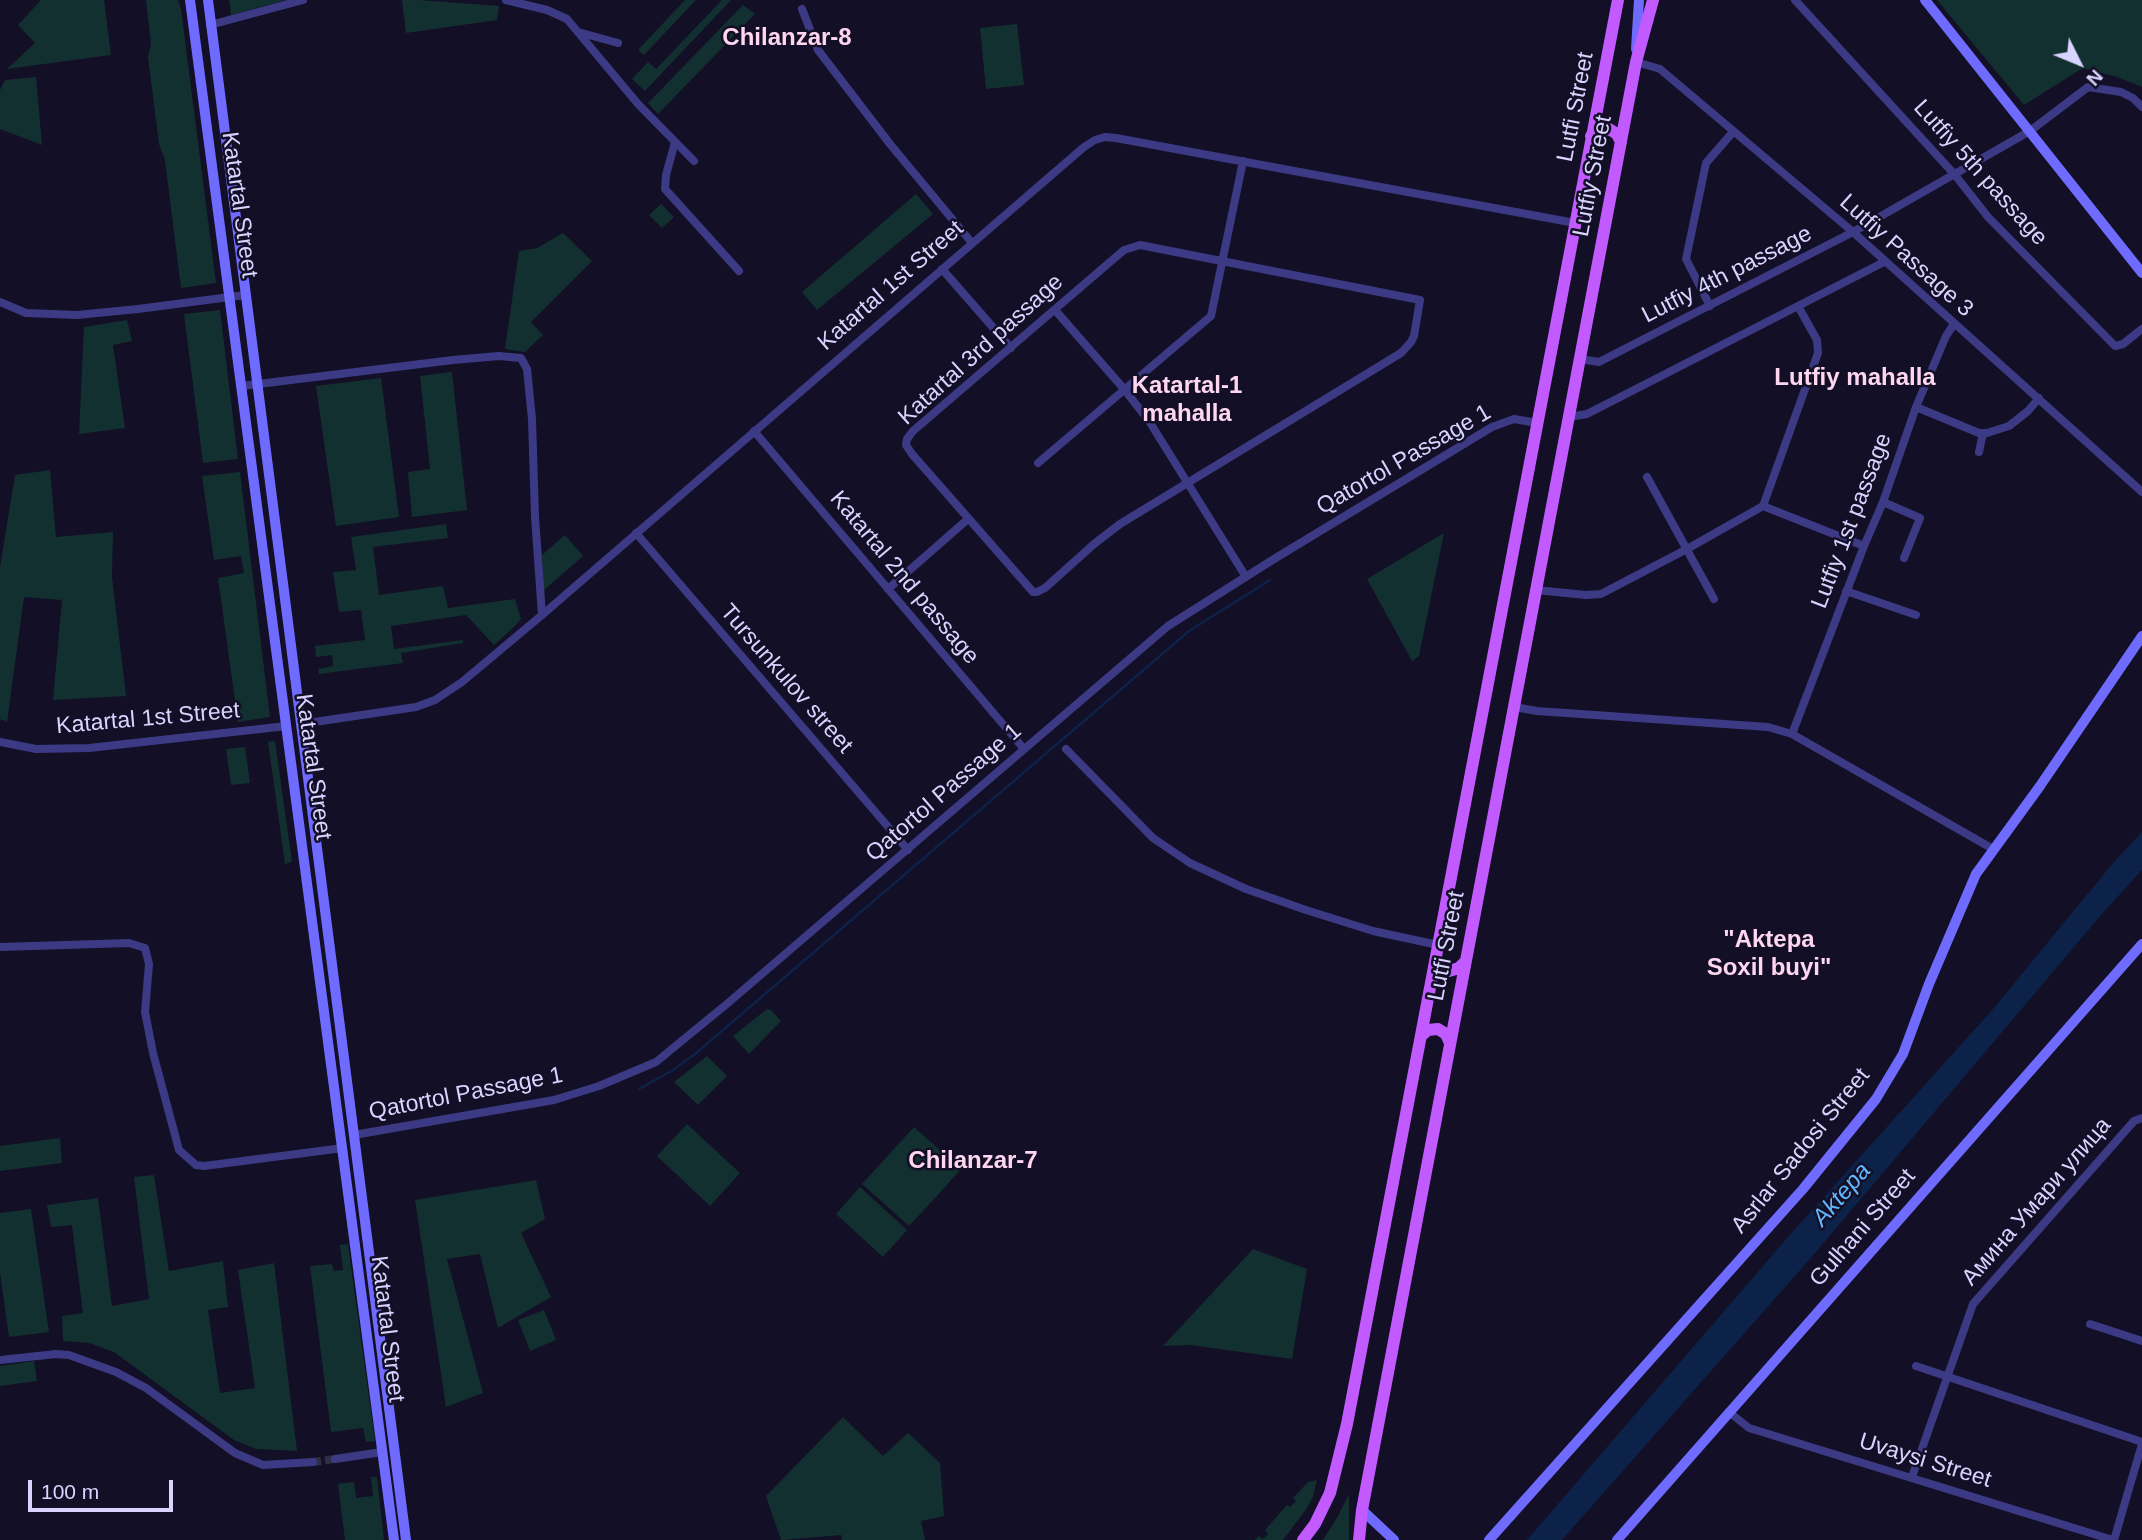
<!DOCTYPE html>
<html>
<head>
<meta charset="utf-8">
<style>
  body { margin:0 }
  #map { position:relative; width:2142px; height:1540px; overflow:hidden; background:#130f26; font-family:Helvetica,sans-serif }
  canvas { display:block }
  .north { position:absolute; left:2044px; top:28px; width:70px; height:70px; -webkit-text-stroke:5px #130f26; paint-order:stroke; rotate:133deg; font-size:19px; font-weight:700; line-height:28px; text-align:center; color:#d9d4ff }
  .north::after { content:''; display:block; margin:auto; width:24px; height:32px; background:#d9d4ff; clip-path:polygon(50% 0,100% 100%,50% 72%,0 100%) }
  .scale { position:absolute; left:28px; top:1480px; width:145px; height:32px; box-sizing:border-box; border:4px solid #d9d4ff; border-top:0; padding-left:9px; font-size:21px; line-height:24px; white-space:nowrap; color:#d9d4ff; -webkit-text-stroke:5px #130f26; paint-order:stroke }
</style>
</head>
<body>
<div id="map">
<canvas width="2142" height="1540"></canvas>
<div class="north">N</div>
<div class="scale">100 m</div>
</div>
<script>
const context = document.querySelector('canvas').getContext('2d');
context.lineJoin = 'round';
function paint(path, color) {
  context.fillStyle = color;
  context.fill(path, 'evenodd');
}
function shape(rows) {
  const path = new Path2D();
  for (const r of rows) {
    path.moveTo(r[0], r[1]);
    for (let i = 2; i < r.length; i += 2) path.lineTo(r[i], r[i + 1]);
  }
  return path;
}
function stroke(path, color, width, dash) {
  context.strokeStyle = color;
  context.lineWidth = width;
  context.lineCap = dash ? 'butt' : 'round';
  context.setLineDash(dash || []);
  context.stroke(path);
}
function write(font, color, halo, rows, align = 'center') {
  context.font = font + ' Helvetica,sans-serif';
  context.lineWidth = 5;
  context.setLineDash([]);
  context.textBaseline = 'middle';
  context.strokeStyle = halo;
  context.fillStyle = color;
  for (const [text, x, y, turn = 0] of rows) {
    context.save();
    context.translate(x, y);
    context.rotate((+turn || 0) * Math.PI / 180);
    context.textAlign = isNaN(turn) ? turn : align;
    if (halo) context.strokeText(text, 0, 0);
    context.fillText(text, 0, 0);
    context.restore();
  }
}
paint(shape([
  [41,0,104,0,111,55,7,69,35,43,18,25],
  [146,0,178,0,181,9,216,283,181,288,165,160,159,144,148,57,151,44],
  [229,0,286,0,231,15],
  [402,0,419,0,499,6,497,20,406,33],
  [685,0,696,0,644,55,638,50],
  [722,0,731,0,645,91,632,79,648,62,656,69],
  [1937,0,2142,0,2142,87,2117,77,2083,68,2024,105],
  [743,5,755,14,658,114,648,103],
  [1017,24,1024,85,986,89,980,28],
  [36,77,42,145,0,129,0,90,5,80],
  [916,194,933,214,817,310,802,292],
  [661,204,674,217,662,228,649,215],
  [563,233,592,261,531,322,543,335,525,352,505,349,519,251,537,248],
  [220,310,238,459,203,463,184,314],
  [127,320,132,341,113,345,125,428,79,434,84,327],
  [452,372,467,510,412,517,408,472,430,469,420,376],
  [381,378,399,517,336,526,316,386],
  [50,470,56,537,113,532,112,577,126,696,53,700,62,600,24,597,7,722,0,719,0,567,15,475],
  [240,472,270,717,238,722,218,578,244,573,241,556,214,560,202,476],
  [446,524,448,538,373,547,379,595,443,586,448,608,515,599,521,619,516,625,494,645,466,615,391,626,394,649,463,640,463,643,401,653,403,663,319,674,318,669,333,666,332,655,316,657,315,646,365,640,361,610,339,612,333,572,356,570,351,537],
  [1444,533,1419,656,1412,661,1367,579],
  [565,535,583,556,543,591,542,555],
  [275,741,292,862,285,864,268,742],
  [245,747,250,783,231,785,226,749],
  [767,1009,771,1010,781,1021,749,1054,733,1036],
  [707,1056,727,1076,698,1105,674,1082],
  [687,1124,740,1173,710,1206,657,1156],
  [914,1127,961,1169,936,1197,919,1182,936,1197,909,1226,862,1184],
  [60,1138,62,1163,0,1171,0,1146],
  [154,1175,169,1271,223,1261,228,1307,208,1310,220,1393,255,1388,238,1270,274,1263,297,1451,256,1449,234,1440,114,1352,89,1343,63,1341,62,1316,83,1313,72,1225,51,1227,47,1205,98,1198,112,1306,149,1299,134,1177],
  [536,1180,545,1219,521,1233,551,1297,498,1328,480,1254,447,1259,483,1393,446,1407,415,1200],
  [860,1187,907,1230,883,1257,836,1214],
  [31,1209,49,1332,9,1337,0,1273,0,1213],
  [348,1244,375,1441,366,1442,363,1428,331,1432,310,1266,332,1264,334,1271,343,1270,340,1245],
  [1253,1249,1307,1269,1292,1359,1190,1345,1163,1346],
  [544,1310,556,1340,530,1351,518,1320],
  [34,1361,37,1381,0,1386,0,1366],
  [843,1417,883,1456,908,1433,940,1463,944,1516,921,1521,925,1540,842,1540,841,1535,781,1540,766,1496],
  [371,1477,377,1477,384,1540,345,1540,338,1484,354,1482,356,1498,373,1496],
  [1317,1480,1313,1497,1307,1508,1283,1540,1255,1540,1259,1536,1263,1539,1268,1534,1265,1530,1287,1505,1290,1507,1296,1501,1293,1498,1308,1482],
  [1349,1494,1349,1540,1323,1540,1338,1516]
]), '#12302f');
paint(shape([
  [2142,832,2142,870,2101,915,1816,1252,1562,1540,1527,1540,1787,1238,1993,1009,2113,863]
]), '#0c2248');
stroke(shape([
  [639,1089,673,1070,695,1054,1189,631,1270,580]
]), '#0c2248', 2.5);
stroke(shape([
  [313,1462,335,1459]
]), '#312d47', 8, [8, 4]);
stroke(shape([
  [506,0,547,10,567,19,638,104,694,161],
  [1795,0,1955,175,1988,217,2115,346,2123,344,2142,329],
  [802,9,818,50,890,144,972,243],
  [210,25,303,0],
  [578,32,618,43],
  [1636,62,1660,69,1853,232,2142,492],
  [675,142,666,175,665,189,739,271],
  [1140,245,1420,300,1414,336,1411,342,1401,353,1120,524,1094,544,1045,588,1037,592,1033,592,912,454,906,445,907,439,913,431,1124,250,1140,245],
  [942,269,1011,348],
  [0,302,26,313,77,315,138,309,245,295],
  [1710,306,1686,259,1706,163,1733,132],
  [1055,310,1124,389,1149,421,1246,577],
  [1580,359,1599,362,1853,232,2030,131,2088,87,2121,92,2133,98,2142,107],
  [242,386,453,360,499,356,521,358,527,369,532,419,535,517,542,615],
  [1916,407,1979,433,1987,433,2009,426,2028,411,2039,398],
  [1569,417,1587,414,1884,262],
  [754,431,1024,749],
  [1979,452,1983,433],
  [1038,463,1211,316,1243,161],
  [1647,477,1714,599],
  [1883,502,1920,518,1904,558],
  [1763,506,1864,546],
  [636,533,908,850],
  [888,589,968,519],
  [1536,590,1586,595,1601,594,1687,549,1763,506,1818,353,1817,340,1798,306],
  [1846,591,1916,615],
  [1514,707,1537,711,1768,727,1792,734,1993,849],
  [301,724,416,707,435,700,462,682,542,615,1084,147,1095,140,1105,137,1116,138,1575,223],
  [1792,734,1864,546,1883,502,1916,407,1946,336,1954,324],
  [0,742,36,749,89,748,287,726],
  [1066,749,1153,838,1190,863,1246,889,1306,910,1373,931,1438,945],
  [0,947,129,943,145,948,149,964,145,1012,153,1053,179,1150,196,1165,204,1166,343,1148],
  [354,1135,554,1100,599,1086,656,1062,728,1003,1168,626,1274,559,1492,427,1514,419,1537,423],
  [2090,1324,2142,1341],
  [0,1360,56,1354,69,1355,116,1372,146,1388,235,1453,263,1465,313,1462],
  [1916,1366,2142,1442],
  [1729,1412,1749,1428,2113,1540],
  [335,1459,382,1452],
  [1912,1477,1973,1304,2134,1121,2142,1118],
  [2114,1540,2142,1444]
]), '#3d3a85', 8);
stroke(shape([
  [190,0,394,1540],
  [208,0,406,1540],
  [1925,0,2142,273],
  [1636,49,1639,0],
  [1362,1510,1394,1540],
  [1489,1540,1803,1189,1876,1099,1903,1054,1929,984,1976,874,2040,786,2142,636],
  [1617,1540,2142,944]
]), '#6f6bff', 10);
stroke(shape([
  [1591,136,1599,131,1609,129,1617,134,1621,142],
  [1436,958,1441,966,1449,971,1459,968,1466,961],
  [1421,1036,1428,1030,1438,1029,1446,1034,1450,1043],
  [1303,1540,1315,1524,1330,1493,1347,1424,1618,0],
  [1359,1540,1362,1510,1636,62,1653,0]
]), '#c25bff', 12);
write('23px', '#d9d4ff', '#130f26', [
  ["Lutfi Street",1576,107,-79],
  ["Lutfiy 5th passage",1980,173,48],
  ["Lutfiy Street",1593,176,-79],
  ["Katartal Street",239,205,82],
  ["Lutfiy Passage 3",1906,256,42],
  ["Lutfiy 4th passage",1727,275,-27],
  ["Katartal 1st Street",891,286,-41],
  ["Katartal 3rd passage",981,350,-42],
  ["Qatortol Passage 1",1404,460,-30],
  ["Lutfiy 1st passage",1852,521,-69],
  ["Katartal 2nd passage",904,578,50],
  ["Tursunkulov street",786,679,49],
  ["Katartal 1st Street",148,719,-5],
  ["Katartal Street",313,767,82],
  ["Qatortol Passage 1",944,793,-41],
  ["Lutfi Street",1447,946,-79],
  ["Qatortol Passage 1",466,1094,-11],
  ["Asrlar Sadosi Street",1801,1151,-51],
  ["Амина Умари улица",2037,1202,-49],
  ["Gulhani Street",1863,1228,-49],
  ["Katartal Street",387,1329,83],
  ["Uvaysi Street",1925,1461,17]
]);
write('bold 24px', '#ffd6f0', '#130f26', [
  ["Chilanzar-8",787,38],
  ["Lutfiy mahalla",1855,378],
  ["Katartal-1",1187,386],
  ["mahalla",1187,414],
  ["\"Aktepa",1769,940],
  ["Soxil buyi\"",1769,968],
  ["Chilanzar-7",973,1161]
]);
write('italic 24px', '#62b6ff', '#130f26', [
  ["Aktepa",1842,1195,-49]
]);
</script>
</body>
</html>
